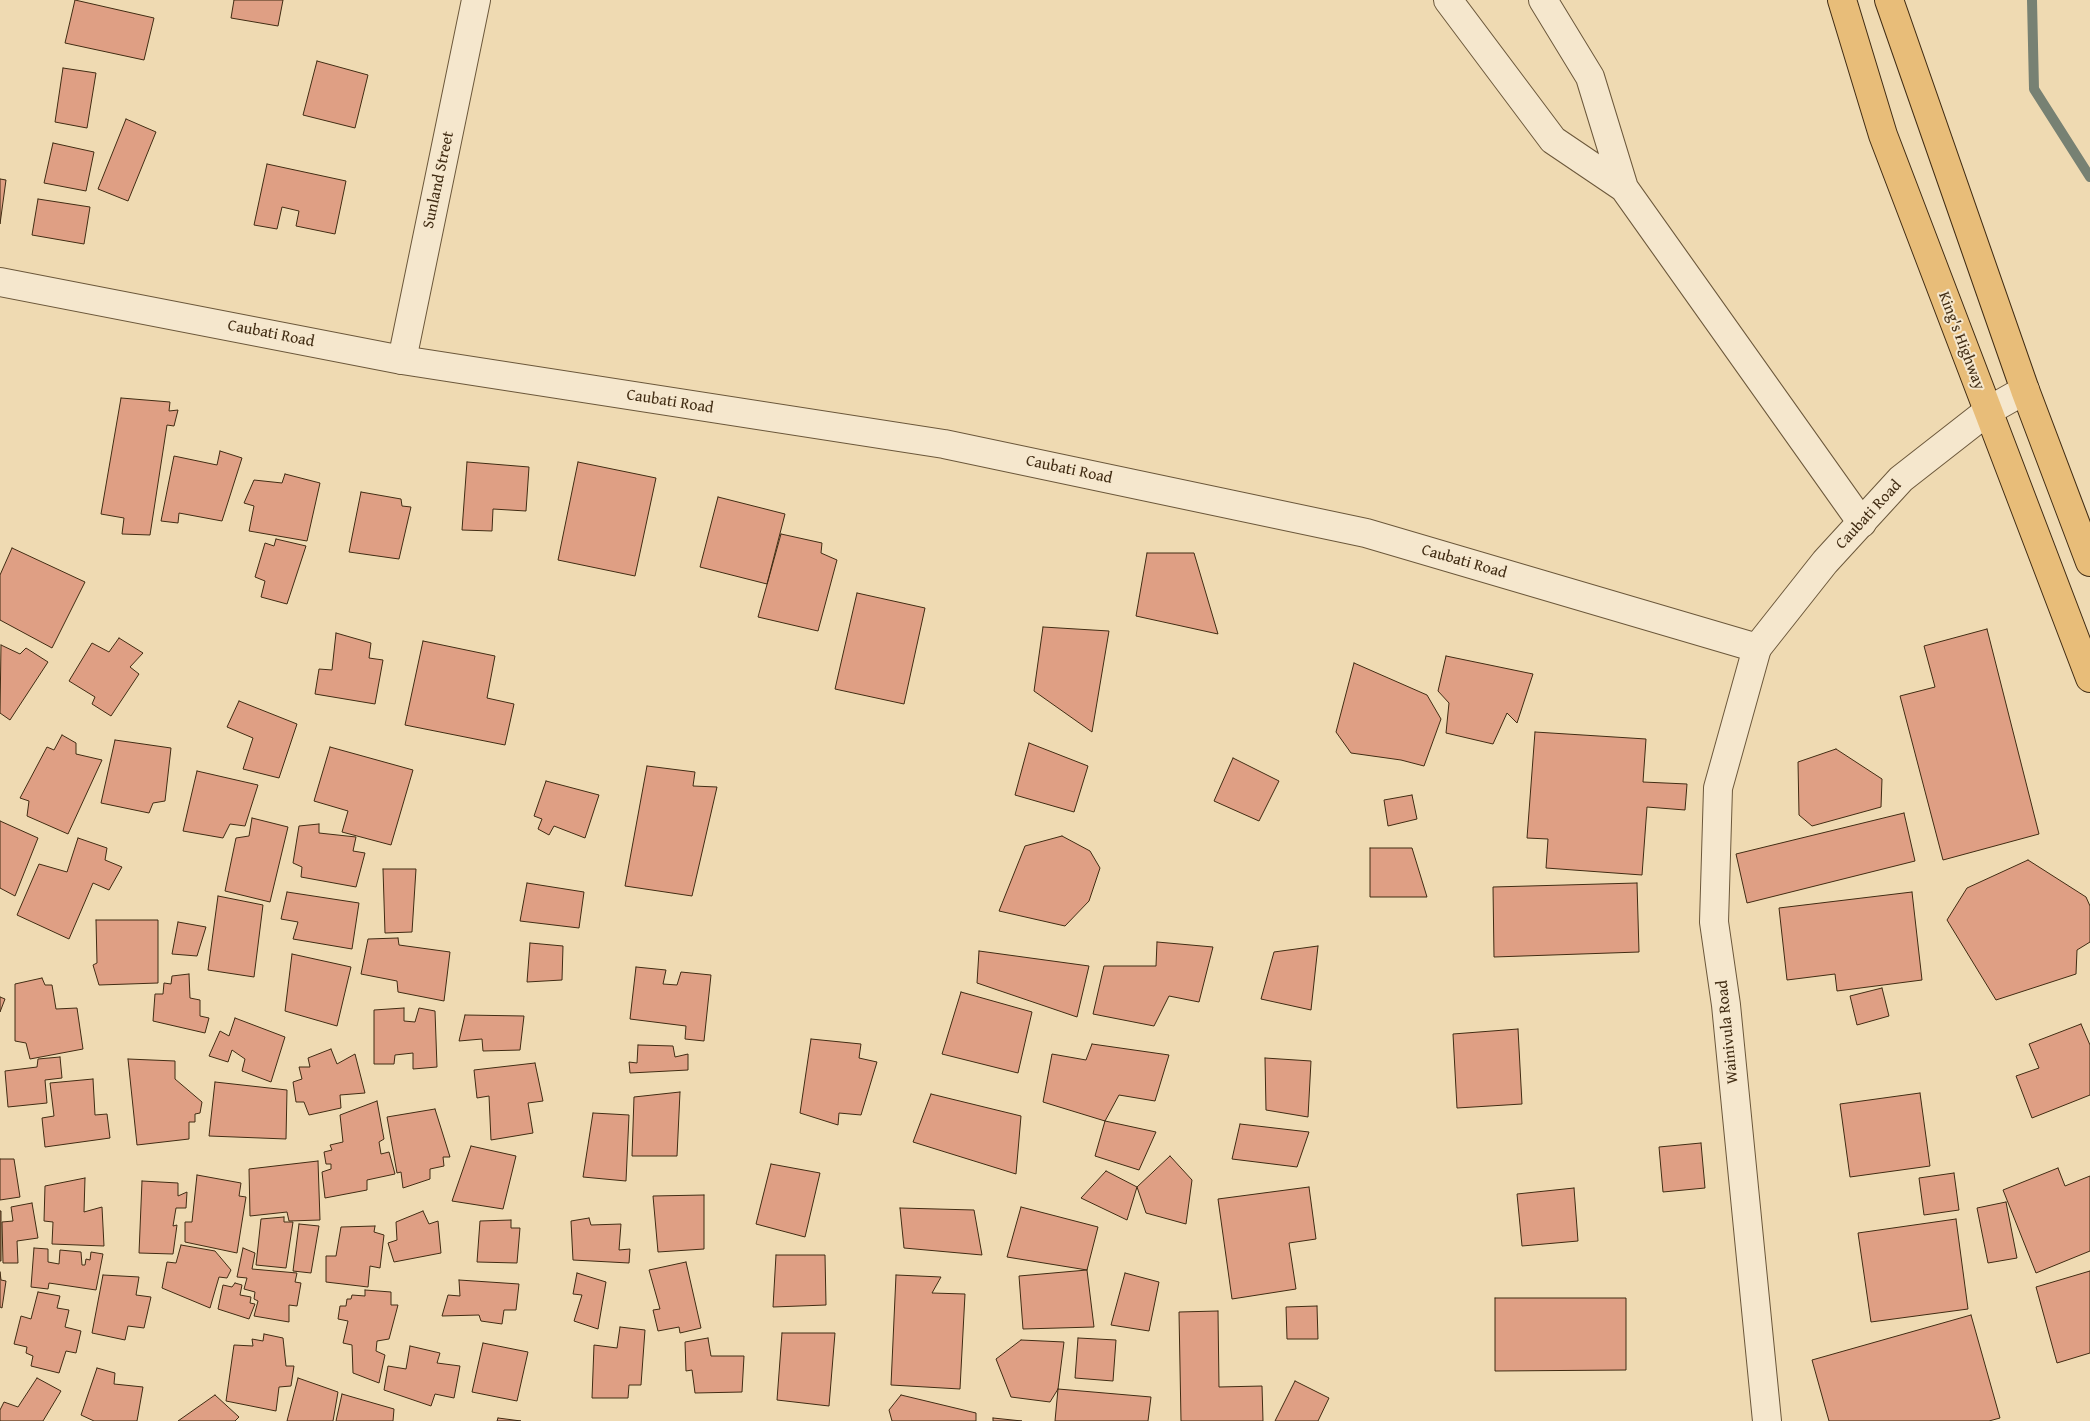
<!DOCTYPE html>
<html>
<head>
<meta charset="utf-8">
<style>
  body { margin:0 }
  canvas { display:block; background:#efdab2 }
</style>
</head>
<body>
<canvas width="2090" height="1421"></canvas>
<script>
const context = document.querySelector('canvas').getContext('2d');
context.lineJoin = 'round';
function shape(rows) {
  const path = new Path2D();
  for (const r of rows) {
    path.moveTo(r[0], r[1]);
    for (let i = 2; i < r.length; i += 2) path.lineTo(r[i], r[i + 1]);
  }
  return path;
}
function stroke(path, color, width, dash) {
  context.strokeStyle = color;
  context.lineWidth = width;
  context.lineCap = dash ? 'butt' : 'round';
  context.setLineDash(dash || []);
  context.stroke(path);
}
function paint(path, color) {
  context.fillStyle = color;
  context.fill(path, 'evenodd');
}
function write(font, color, halo, rows, align = 'center') {
  context.font = font + ' "Gentium Book Plus",serif';
  context.lineWidth = 4;
  context.setLineDash([]);
  context.textBaseline = 'middle';
  context.strokeStyle = halo;
  context.fillStyle = color;
  for (const [text, x, y, turn = 0] of rows) {
    context.save();
    context.translate(x, y);
    context.rotate((+turn || 0) * Math.PI / 180);
    context.textAlign = isNaN(turn) ? turn : align;
    if (halo) context.strokeText(text, 0, 0);
    context.fillText(text, 0, 0);
    context.restore();
  }
}
stroke(shape([
  [2032,0,2034,89,2090,177]
]), '#778173', 10);
const building = shape([
  [75,0,154,18,144,60,65,43,75,0],
  [234,0,283,0,278,26,231,18,234,0],
  [317,61,368,75,355,128,303,115,317,61],
  [63,68,96,73,87,128,55,122,63,68],
  [126,119,156,132,128,201,98,189,126,119],
  [53,143,94,152,86,191,44,183,53,143],
  [267,164,346,181,335,234,296,226,299,211,282,207,277,229,254,225,267,164],
  [0,179,6,180,0,224,0,179],
  [38,199,90,207,84,244,32,235,38,199],
  [121,398,170,402,169,411,178,410,174,426,167,425,150,535,122,534,124,518,101,514,121,398],
  [220,451,242,458,222,521,179,513,178,523,161,521,174,456,217,465,220,451],
  [467,462,529,467,526,511,493,509,492,531,462,530,467,462],
  [578,462,656,478,635,576,558,560,578,462],
  [285,474,320,483,307,541,249,531,254,506,244,503,254,480,282,483,285,474],
  [361,492,401,499,402,506,411,507,399,559,349,552,361,492],
  [718,497,785,514,767,584,700,567,718,497],
  [781,534,822,543,821,553,837,560,818,631,758,617,781,534],
  [276,539,306,546,287,604,261,597,265,581,255,577,265,543,274,546,276,539],
  [12,548,85,582,52,648,0,620,0,575,12,548],
  [1147,553,1194,553,1218,634,1136,616,1147,553],
  [857,593,925,608,904,704,835,689,857,593],
  [1043,627,1109,631,1092,732,1034,691,1043,627],
  [1987,629,2039,834,1943,860,1900,696,1935,687,1924,646,1987,629],
  [336,633,371,643,369,658,383,660,375,704,315,694,319,669,332,670,336,633],
  [119,638,143,653,130,667,139,674,111,716,92,704,95,697,69,681,92,643,109,652,119,638],
  [423,641,495,656,487,698,514,704,505,745,405,725,423,641],
  [1,645,20,654,26,648,48,662,10,720,0,713,1,645],
  [1446,656,1533,674,1517,723,1507,713,1493,744,1446,733,1449,703,1438,691,1446,656],
  [1354,663,1427,695,1441,719,1424,766,1401,760,1351,753,1336,732,1354,663],
  [239,701,297,724,279,778,243,769,253,738,227,727,239,701],
  [1535,732,1646,739,1643,782,1687,784,1685,810,1647,807,1642,875,1546,868,1548,839,1527,838,1535,732],
  [62,735,76,743,76,754,102,760,68,834,27,816,29,801,20,798,47,747,54,750,62,735],
  [115,740,171,748,165,801,153,803,149,813,101,803,115,740],
  [1029,743,1088,766,1074,812,1015,795,1029,743],
  [330,747,413,770,391,845,342,832,348,811,314,801,330,747],
  [1836,749,1882,779,1881,807,1812,826,1799,815,1798,762,1836,749],
  [1233,758,1279,781,1259,821,1214,801,1233,758],
  [647,766,695,772,693,786,717,787,692,896,625,886,647,766],
  [197,771,258,785,245,826,230,824,223,838,183,831,197,771],
  [546,781,599,795,585,838,554,826,549,835,538,829,542,819,534,816,546,781],
  [1412,795,1417,819,1388,826,1384,800,1412,795],
  [1904,813,1915,861,1747,903,1736,854,1904,813],
  [252,818,288,827,270,902,225,891,236,838,249,836,252,818],
  [0,821,38,838,15,896,0,888,0,821],
  [319,824,319,833,356,837,353,851,365,853,356,887,301,877,302,867,293,863,299,826,319,824],
  [1062,836,1090,851,1100,868,1089,901,1065,926,999,911,1025,846,1062,836],
  [78,838,107,848,105,860,122,867,109,890,93,883,69,939,17,915,39,864,67,872,78,838],
  [1370,848,1412,848,1427,897,1370,897,1370,848],
  [2028,860,2086,897,2090,906,2090,942,2077,950,2076,974,1996,1000,1947,920,1967,888,2028,860],
  [383,869,416,869,412,932,385,933,383,869],
  [527,883,584,892,579,928,520,921,527,883],
  [1637,883,1639,952,1494,957,1493,887,1637,883],
  [287,892,359,903,352,949,293,939,298,922,281,919,287,892],
  [1912,892,1922,980,1837,991,1835,974,1787,980,1779,908,1912,892],
  [218,896,263,905,254,977,208,970,218,896],
  [96,920,158,920,158,983,99,985,93,965,97,963,96,920],
  [178,922,206,927,197,956,172,954,178,922],
  [398,938,399,945,450,952,444,1001,398,992,397,981,361,974,368,939,398,938],
  [1157,942,1213,947,1199,1002,1169,996,1154,1026,1093,1014,1104,966,1156,966,1157,942],
  [530,943,563,946,562,980,527,982,530,943],
  [1318,946,1311,1010,1261,999,1274,952,1318,946],
  [979,951,1089,966,1077,1017,977,983,979,951],
  [292,954,351,967,337,1026,285,1011,292,954],
  [636,967,666,970,663,984,677,985,681,972,711,975,704,1041,685,1039,686,1026,630,1019,636,967],
  [189,974,190,998,200,1000,200,1016,209,1018,205,1033,153,1021,155,994,163,994,164,983,171,984,172,976,189,974],
  [42,978,45,985,52,985,56,1009,77,1008,83,1049,30,1059,26,1043,15,1041,15,984,42,978],
  [1882,988,1889,1016,1857,1025,1850,996,1882,988],
  [961,992,1032,1012,1018,1073,942,1054,961,992],
  [0,997,5,999,0,1012,0,997],
  [404,1008,404,1021,415,1022,419,1008,435,1011,437,1067,413,1069,413,1053,395,1055,394,1064,374,1064,374,1010,404,1008],
  [465,1015,524,1016,520,1050,483,1051,482,1039,459,1041,465,1015],
  [235,1018,285,1037,271,1082,242,1071,245,1059,232,1050,228,1062,209,1056,220,1031,229,1036,235,1018],
  [2081,1024,2090,1045,2090,1095,2032,1118,2016,1076,2039,1068,2029,1044,2081,1024],
  [1518,1029,1522,1104,1457,1108,1453,1034,1518,1029],
  [811,1039,861,1044,859,1058,877,1062,861,1115,839,1113,838,1125,800,1113,811,1039],
  [1092,1044,1169,1055,1155,1101,1119,1095,1105,1121,1043,1102,1052,1054,1086,1060,1092,1044],
  [638,1045,673,1046,675,1057,688,1054,688,1070,630,1073,629,1062,637,1063,638,1045],
  [331,1049,337,1064,355,1054,365,1093,340,1095,341,1108,309,1115,304,1102,296,1102,293,1082,302,1079,299,1067,310,1067,308,1058,331,1049],
  [60,1057,62,1078,45,1080,47,1103,8,1107,5,1071,37,1067,38,1059,60,1057],
  [1265,1058,1311,1061,1308,1117,1266,1110,1265,1058],
  [128,1059,175,1061,175,1079,202,1102,200,1113,195,1114,195,1122,189,1122,189,1139,137,1145,128,1059],
  [535,1063,543,1101,528,1103,533,1133,491,1140,489,1096,477,1098,474,1070,535,1063],
  [93,1079,95,1115,107,1114,110,1138,45,1147,42,1118,54,1116,50,1083,93,1079],
  [215,1082,287,1090,286,1139,209,1136,215,1082],
  [680,1092,677,1156,632,1156,634,1097,680,1092],
  [1920,1093,1930,1166,1850,1177,1840,1104,1920,1093],
  [931,1094,1021,1116,1016,1174,913,1142,931,1094],
  [377,1101,384,1139,379,1142,381,1154,389,1152,395,1174,367,1180,367,1190,325,1198,322,1172,331,1169,331,1164,326,1164,324,1152,332,1150,330,1145,343,1142,340,1115,377,1101],
  [435,1109,450,1157,443,1157,444,1166,430,1169,430,1179,403,1188,401,1172,397,1173,387,1117,435,1109],
  [593,1113,629,1115,626,1181,583,1177,593,1113],
  [1105,1121,1156,1132,1139,1170,1095,1156,1105,1121],
  [1240,1124,1309,1132,1297,1167,1232,1159,1240,1124],
  [1701,1143,1705,1188,1663,1192,1659,1147,1701,1143],
  [471,1146,516,1156,503,1209,452,1201,471,1146],
  [1170,1156,1192,1180,1186,1224,1146,1213,1137,1187,1170,1156],
  [0,1159,14,1159,20,1197,0,1200,0,1159],
  [318,1161,320,1220,289,1221,287,1212,250,1216,249,1169,318,1161],
  [771,1164,820,1173,805,1237,756,1224,771,1164],
  [2058,1168,2065,1186,2090,1176,2090,1251,2036,1273,2003,1190,2058,1168],
  [1106,1171,1137,1187,1127,1220,1081,1198,1106,1171],
  [1954,1173,1959,1210,1924,1215,1919,1178,1954,1173],
  [197,1175,241,1183,239,1196,246,1197,237,1253,185,1242,185,1222,192,1222,197,1175],
  [85,1178,84,1212,102,1207,104,1246,52,1244,53,1222,44,1221,45,1186,85,1178],
  [142,1181,178,1183,178,1196,187,1192,186,1208,176,1208,173,1226,177,1225,173,1254,139,1253,142,1181],
  [1309,1187,1316,1239,1289,1243,1296,1289,1232,1299,1218,1199,1309,1187],
  [1574,1188,1578,1241,1522,1246,1517,1194,1574,1188],
  [704,1195,704,1249,658,1252,653,1196,704,1195],
  [2006,1202,2017,1258,1988,1263,1977,1208,2006,1202],
  [32,1203,38,1238,17,1241,18,1263,3,1263,2,1222,13,1221,11,1207,32,1203],
  [1021,1207,1098,1227,1087,1270,1007,1257,1021,1207],
  [900,1208,974,1210,982,1255,904,1248,900,1208],
  [0,1211,1,1211,1,1261,0,1261,0,1211],
  [423,1211,429,1224,438,1221,441,1253,394,1262,388,1243,397,1240,396,1222,423,1211],
  [284,1217,284,1222,293,1222,286,1268,256,1265,261,1219,284,1217],
  [589,1218,591,1225,621,1224,619,1250,630,1249,629,1263,573,1260,571,1221,589,1218],
  [1956,1219,1968,1309,1871,1322,1858,1233,1956,1219],
  [511,1220,511,1228,520,1228,517,1263,477,1262,480,1221,511,1220],
  [299,1224,319,1226,311,1273,293,1271,299,1224],
  [375,1226,374,1232,384,1235,380,1268,370,1266,368,1287,326,1282,326,1256,336,1256,341,1227,375,1226],
  [181,1245,215,1251,231,1270,227,1278,219,1277,210,1308,162,1288,167,1262,176,1263,181,1245],
  [34,1248,48,1249,48,1262,59,1264,60,1250,81,1252,82,1265,85,1265,86,1259,90,1260,91,1252,103,1254,96,1290,49,1283,48,1289,31,1287,34,1248],
  [243,1248,255,1253,252,1269,297,1273,295,1282,301,1283,297,1306,289,1305,289,1322,254,1316,258,1301,254,1299,255,1292,244,1289,247,1278,237,1277,243,1248],
  [776,1255,825,1255,826,1305,773,1307,776,1255],
  [686,1262,701,1328,680,1333,679,1327,658,1331,653,1310,660,1309,649,1270,686,1262],
  [1087,1270,1094,1327,1023,1329,1019,1276,1087,1270],
  [2090,1271,2090,1353,2057,1363,2036,1287,2090,1271],
  [0,1272,1,1280,6,1281,2,1308,0,1307,0,1272],
  [577,1273,606,1282,598,1329,574,1321,582,1295,573,1294,577,1273],
  [1125,1273,1159,1282,1149,1331,1111,1325,1125,1273],
  [103,1275,139,1277,136,1295,151,1297,144,1328,128,1326,125,1340,92,1333,103,1275],
  [896,1275,941,1277,932,1293,965,1294,960,1389,891,1385,896,1275],
  [459,1280,519,1284,516,1310,504,1310,502,1324,481,1321,479,1315,442,1316,448,1295,460,1296,459,1280],
  [235,1283,242,1285,240,1295,251,1297,250,1303,255,1304,249,1319,218,1309,223,1285,232,1287,235,1283],
  [365,1290,391,1292,391,1305,398,1305,389,1339,377,1341,376,1351,385,1355,379,1383,353,1373,352,1345,343,1343,348,1321,338,1319,340,1306,346,1306,347,1299,351,1299,352,1295,365,1296,365,1290],
  [38,1292,60,1296,57,1308,69,1310,65,1327,81,1331,76,1353,66,1351,59,1373,31,1366,33,1356,26,1353,27,1347,14,1344,21,1316,31,1319,38,1292],
  [1495,1298,1626,1298,1626,1370,1495,1371,1495,1298],
  [1317,1306,1318,1339,1287,1339,1286,1307,1317,1306],
  [1218,1311,1219,1387,1262,1386,1263,1421,1181,1421,1179,1312,1218,1311],
  [1971,1315,2000,1418,1989,1421,1829,1421,1812,1360,1971,1315],
  [620,1327,645,1330,641,1385,629,1385,628,1398,592,1398,594,1345,617,1348,620,1327],
  [782,1333,835,1333,829,1406,777,1400,782,1333],
  [264,1334,283,1338,286,1366,294,1366,291,1386,279,1387,276,1411,226,1401,234,1345,253,1346,252,1339,263,1341,264,1334],
  [708,1338,711,1356,744,1356,742,1392,695,1393,692,1370,686,1371,685,1342,708,1338],
  [1078,1338,1116,1340,1113,1381,1075,1378,1078,1338],
  [1021,1340,1064,1342,1058,1389,1050,1402,1011,1397,996,1359,1021,1340],
  [483,1343,528,1352,517,1401,472,1392,483,1343],
  [410,1346,440,1353,437,1363,460,1366,454,1398,435,1394,431,1406,384,1390,388,1366,406,1369,410,1346],
  [97,1368,115,1373,114,1384,143,1387,137,1421,94,1421,81,1415,97,1368],
  [37,1378,61,1391,43,1421,0,1421,0,1410,4,1402,18,1407,37,1378],
  [298,1378,338,1392,333,1421,287,1421,298,1378],
  [1295,1381,1329,1398,1318,1421,1275,1421,1295,1381],
  [1058,1389,1151,1397,1148,1421,1055,1421,1058,1389],
  [342,1394,394,1409,393,1421,336,1421,342,1394],
  [215,1395,239,1417,235,1421,178,1421,215,1395],
  [901,1395,976,1413,976,1421,892,1421,889,1410,901,1395],
  [498,1418,521,1421,497,1421,498,1418],
  [993,1418,1022,1421,993,1421,993,1418]
]);
paint(building, '#df9f84');
stroke(building, '#412c13', 1);
const minor = shape([
  [1448,0,1553,140,1624,188],
  [1543,0,1590,77,1624,188,1862,523],
  [402,360,476,0],
  [1757,648,1718,788,1714,922,1726,1005,1767,1421]
]);
const tertiary = shape([
  [0,282,402,360,944,444,1366,533,1757,648,1825,562,1901,479,1988,411,2025,390]
]);
const trunk = shape([
  [1842,0,1883,135,2090,678],
  [1889,0,2025,390,2090,562]
]);
stroke(minor, '#6c583b', 30);
stroke(tertiary, '#6c583b', 30);
stroke(trunk, '#412c13', 30);
stroke(minor, '#f5e7cd', 28);
stroke(tertiary, '#f5e7cd', 28);
stroke(trunk, '#e8bd79', 28);
write('16px', '#412c13', '#f5e7cd', [
  ["Sunland Street",439,180,-78],
  ["Caubati Road",271,334,11],
  ["King's Highway",1961,341,69],
  ["Caubati Road",670,402,9],
  ["Caubati Road",1069,470,12],
  ["Caubati Road",1869,515,-47],
  ["Caubati Road",1464,562,16],
  ["Wainivula Road",1728,1032,-96]
]);
</script>
</body>
</html>
